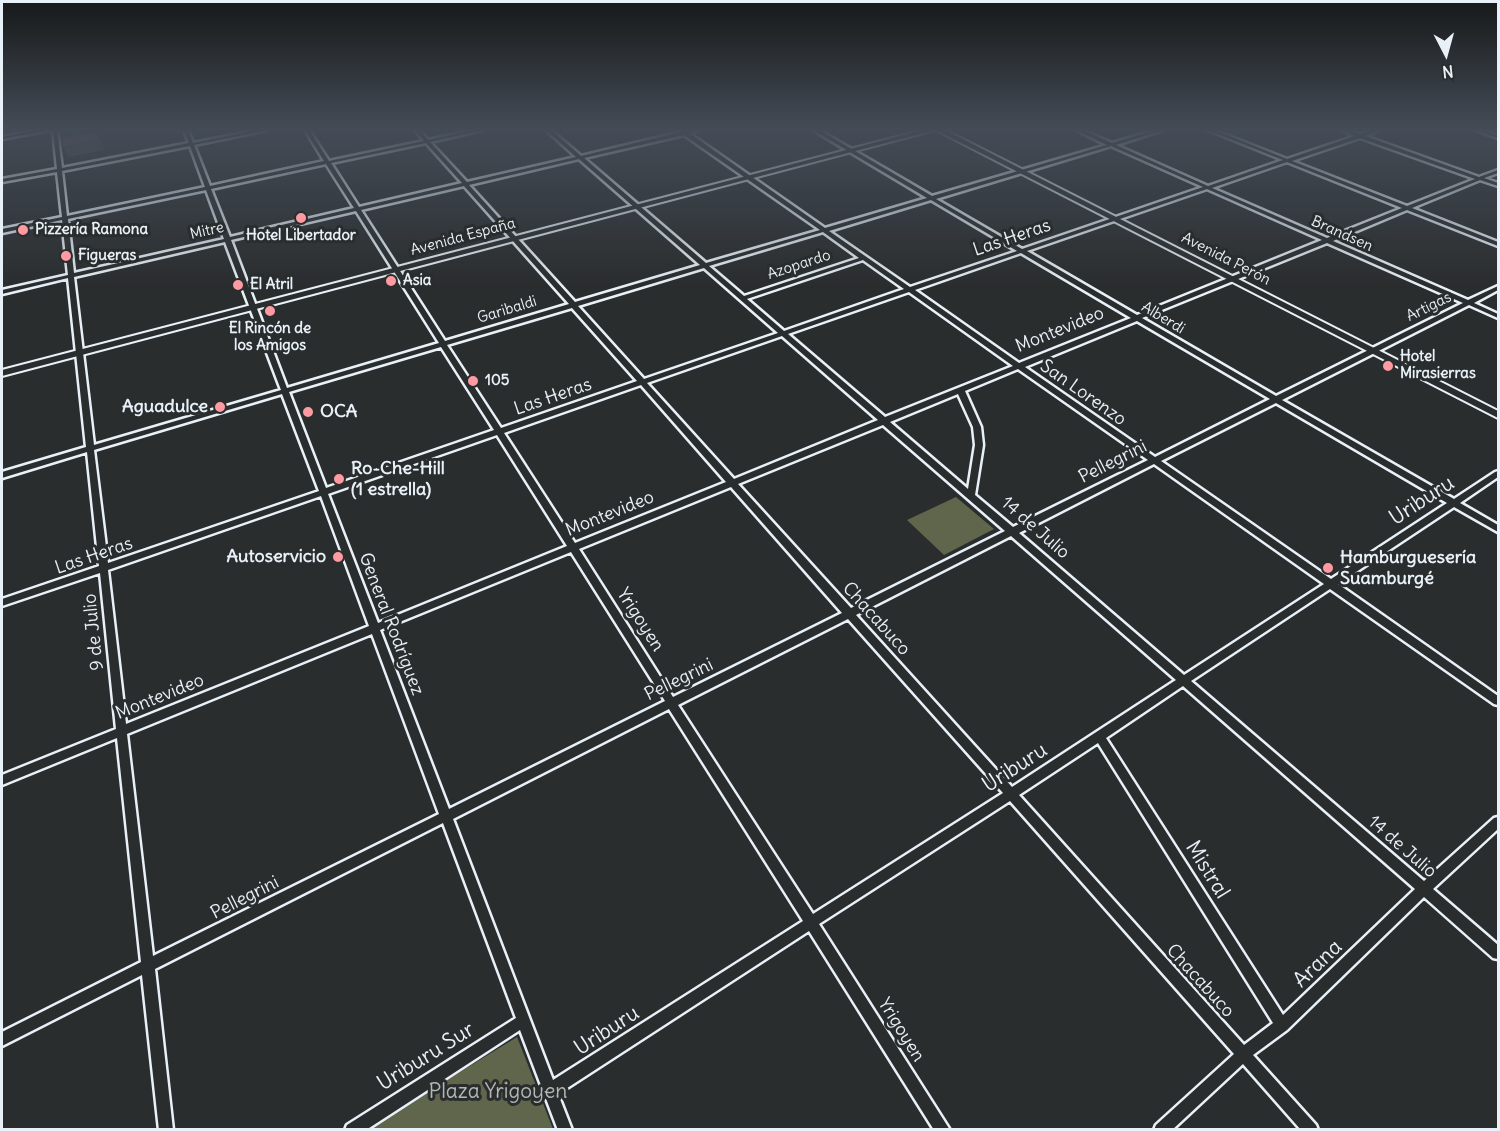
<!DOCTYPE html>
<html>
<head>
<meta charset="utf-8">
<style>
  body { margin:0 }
  #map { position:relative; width:1500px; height:1131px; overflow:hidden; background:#2a2d2e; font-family:Delius,sans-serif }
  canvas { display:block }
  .frame { position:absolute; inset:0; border:3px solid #e8f1f8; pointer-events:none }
  .north { position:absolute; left:1416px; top:24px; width:60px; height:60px; -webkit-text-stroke:4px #2a2d2e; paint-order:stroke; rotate:174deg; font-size:16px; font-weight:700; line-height:24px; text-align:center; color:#e8f1f8 }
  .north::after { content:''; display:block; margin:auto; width:21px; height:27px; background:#e8f1f8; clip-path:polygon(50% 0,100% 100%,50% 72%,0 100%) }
</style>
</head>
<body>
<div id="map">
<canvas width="1500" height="1131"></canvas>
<div class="frame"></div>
<div class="north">N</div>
</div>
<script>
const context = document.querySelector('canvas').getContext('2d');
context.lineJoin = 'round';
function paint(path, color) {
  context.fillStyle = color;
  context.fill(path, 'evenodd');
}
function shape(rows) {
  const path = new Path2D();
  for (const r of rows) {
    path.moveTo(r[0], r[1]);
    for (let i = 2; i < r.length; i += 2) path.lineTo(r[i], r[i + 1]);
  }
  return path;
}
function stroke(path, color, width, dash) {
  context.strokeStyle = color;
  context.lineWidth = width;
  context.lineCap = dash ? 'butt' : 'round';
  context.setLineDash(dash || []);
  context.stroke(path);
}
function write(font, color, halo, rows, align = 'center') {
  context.font = font + ' Delius,sans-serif';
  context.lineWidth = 6;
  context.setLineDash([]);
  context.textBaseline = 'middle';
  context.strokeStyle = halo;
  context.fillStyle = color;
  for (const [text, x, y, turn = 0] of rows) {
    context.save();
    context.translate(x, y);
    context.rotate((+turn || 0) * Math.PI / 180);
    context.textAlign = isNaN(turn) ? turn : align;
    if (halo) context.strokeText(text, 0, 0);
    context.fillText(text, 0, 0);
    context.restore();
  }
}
paint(shape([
  [956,497,994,529,944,555,907,520],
  [517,1037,553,1129,367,1129]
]), '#60664c');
const minor = shape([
  [39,130,50,130,2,139,2,137,39,130],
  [53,130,57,130,62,168,189,143,184,130,188,130,193,143,258,130,268,130,194,145,210,186,324,161,305,130,309,130,329,161,424,141,415,130,420,130,428,140,474,130,483,130,430,142,467,182,576,157,546,130,551,130,581,156,681,132,679,130,686,131,700,130,689,133,825,228,927,198,813,130,819,130,932,196,1107,145,1076,130,1082,130,1112,143,1156,130,1163,130,1116,145,1208,186,1283,160,1208,130,1214,130,1287,159,1355,136,1341,130,1348,130,1360,134,1373,130,1380,130,1365,136,1479,177,1498,170,1498,173,1484,178,1498,183,1498,186,1480,180,1412,208,1498,242,1498,246,1407,210,1333,241,1468,300,1498,286,1498,290,1474,303,1498,314,1498,318,1469,305,1282,400,1454,499,1495,472,1498,471,1498,477,1460,503,1498,525,1498,532,1454,507,1338,584,1498,696,1498,705,1494,704,1330,589,1191,681,1424,881,1494,818,1498,817,1498,829,1433,889,1498,945,1498,959,1493,958,1424,897,1287,1030,1253,1055,1316,1125,1318,1130,1301,1130,1243,1064,1172,1130,1154,1130,1156,1125,1234,1054,1010,801,819,924,950,1130,934,1130,809,931,558,1094,572,1130,558,1130,520,1030,366,1130,345,1130,347,1125,516,1018,443,823,155,969,173,1130,159,1130,142,975,2,1046,2,1032,141,962,117,738,2,785,2,775,116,729,100,573,2,606,2,599,99,566,87,452,2,478,2,472,86,447,68,278,2,294,2,290,68,275,62,220,2,233,2,229,62,217,57,172,2,182,2,179,57,169,53,130],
  [684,135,820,230,706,263,584,158,684,135],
  [1360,138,1475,179,1407,206,1292,161,1360,138],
  [426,143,462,183,359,207,331,163,426,143],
  [190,146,205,187,67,216,62,171,190,146],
  [1111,146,1203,187,1022,249,936,199,1111,146],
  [579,159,700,265,575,302,469,185,579,159],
  [1287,162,1402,208,1327,238,1212,188,1287,162],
  [326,164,354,208,230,237,211,189,326,164],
  [464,186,569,304,445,341,361,210,464,186],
  [1207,189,1322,240,1137,315,1027,251,1207,189],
  [206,190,224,239,74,273,68,219,206,190],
  [931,200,1017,251,910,287,829,231,931,200],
  [356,211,439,343,287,388,231,240,356,211],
  [823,232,859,258,744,296,709,266,823,232],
  [225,242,281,390,94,445,74,277,225,242],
  [1327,243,1463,303,1276,396,1142,318,1327,243],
  [1021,253,1131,318,1019,363,915,290,1021,253],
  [863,260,904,289,784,331,747,299,863,260],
  [704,268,778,333,644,379,578,306,704,268],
  [909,292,1013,366,885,417,788,334,909,292],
  [572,308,637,381,501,428,447,345,572,308],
  [1137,321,1270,399,1155,457,1025,367,1137,321],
  [782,336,878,420,734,479,647,383,782,336],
  [441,347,494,430,326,488,289,392,441,347],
  [1018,369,1148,460,1013,527,975,495,983,445,981,427,965,391,1018,369],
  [641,385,726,482,575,543,504,433,641,385],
  [282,394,319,491,108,563,94,450,282,394],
  [958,394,973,427,975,445,968,489,890,422,958,394],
  [1276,403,1447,503,1331,579,1161,461,1276,403],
  [883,425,1005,531,851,608,738,484,883,425],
  [497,435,567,546,378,623,328,494,497,435],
  [1154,464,1324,584,1184,675,1019,533,1154,464],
  [731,487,842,613,673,697,579,549,731,487],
  [321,496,369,626,126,724,108,570,321,496],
  [1011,536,1176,680,1012,787,856,615,1011,536],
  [571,552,665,701,449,809,380,630,571,552],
  [848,619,1003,793,813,914,678,705,848,619],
  [372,634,439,814,153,956,127,734,372,634],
  [1183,686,1415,889,1283,1015,1106,738,1183,686],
  [669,709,803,921,553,1080,453,819,669,709],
  [1098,743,1273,1023,1244,1045,1019,795,1098,743],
  [1475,130,1482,130,1498,136,1498,138,1475,130]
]);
const secondary = shape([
  [923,130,935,130,2,376,2,370,923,130],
  [936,130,945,130,1498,411,1498,418,936,130]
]);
stroke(minor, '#e8f1f8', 5);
stroke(secondary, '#e8f1f8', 4);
paint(minor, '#2a2d2e');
paint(secondary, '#2a2d2e');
paint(shape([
  [97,132,103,142,104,150,69,157,63,147]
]), '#504645');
const building = shape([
  [97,132,99,140,63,147,62,138,97,132]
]);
paint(building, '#736463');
stroke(building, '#504645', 1.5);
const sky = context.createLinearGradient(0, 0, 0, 288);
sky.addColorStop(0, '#171919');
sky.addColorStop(0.45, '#444c57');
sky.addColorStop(1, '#444c5700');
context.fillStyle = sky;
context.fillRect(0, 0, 1500, 288);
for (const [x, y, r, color] of [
  [301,218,6,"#ff9aa2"],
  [23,230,6,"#ff9aa2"],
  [66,256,6,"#ff9aa2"],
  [391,281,6,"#ff9aa2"],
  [238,285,6,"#ff9aa2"],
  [270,311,6,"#ff9aa2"],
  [1388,366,6,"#ff9aa2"],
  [473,381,6,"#ff9aa2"],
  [220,407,6,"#ff9aa2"],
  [308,412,6,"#ff9aa2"],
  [339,479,6,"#ff9aa2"],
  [338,557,6,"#ff9aa2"],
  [1328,568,6,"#ff9aa2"]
]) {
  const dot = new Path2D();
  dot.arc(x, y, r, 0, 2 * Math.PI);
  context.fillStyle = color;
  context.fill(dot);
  stroke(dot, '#2a2d2e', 2);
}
write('bold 15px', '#e8f1f8', '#2a2d2e', [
  ["Pizzería Ramona",35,230],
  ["Hotel Libertador",301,236,"center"],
  ["Figueras",78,256],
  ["Asia",403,281],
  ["El Atril",250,285],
  ["El Rincón de",270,329,"center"],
  ["los Amigos",270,346,"center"],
  ["Hotel",1400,357],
  ["Mirasierras",1400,374],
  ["105",485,381]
], 'left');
write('15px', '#e8f1f8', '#2a2d2e', [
  ["Mitre",207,231,-13],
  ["Brandsen",1342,234,24],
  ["Avenida España",463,237,-15],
  ["Avenida Perón",1226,259,27],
  ["Azopardo",799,265,-18],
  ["Artigas",1429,307,-26],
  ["Garibaldi",507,310,-17],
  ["Alberdi",1163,318,31]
]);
write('18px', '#e8f1f8', '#2a2d2e', [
  ["Las Heras",1012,238,-19],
  ["Montevideo",1060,330,-22],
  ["San Lorenzo",1083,393,35],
  ["Las Heras",553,397,-19],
  ["Pellegrini",1113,462,-27],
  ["Montevideo",610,514,-22],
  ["14 de Julio",1035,528,41],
  ["Las Heras",94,556,-19],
  ["Chacabuco",876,619,48],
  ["Yrigoyen",640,620,57],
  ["General Rodríguez",391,624,69],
  ["9 de Julio",94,632,-96],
  ["Pellegrini",679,680,-26],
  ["Montevideo",160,697,-22],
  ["14 de Julio",1402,847,41],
  ["Pellegrini",245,898,-27],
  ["Chacabuco",1200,981,48],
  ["Yrigoyen",901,1030,58]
]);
write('bold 18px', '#e8f1f8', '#2a2d2e', [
  ["Aguadulce",208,407,"right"],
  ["OCA",320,412],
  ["Ro-Che-Hill",351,469],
  ["(1 estrella)",351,490],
  ["Autoservicio",326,557,"right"],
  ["Hamburguesería",1340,558],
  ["Suamburgé",1340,579]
], 'left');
write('21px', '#e8f1f8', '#2a2d2e', [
  ["Uriburu",1422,501,-33],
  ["Uriburu",1015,768,-33],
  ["Mistral",1207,870,58],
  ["Arana",1318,964,-44],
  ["Uriburu",607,1031,-33],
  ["Uriburu Sur",426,1057,-32]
]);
write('21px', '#b2b9b3', '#2a2d2e', [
  ["Plaza Yrigoyen",498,1092]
]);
</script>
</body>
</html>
